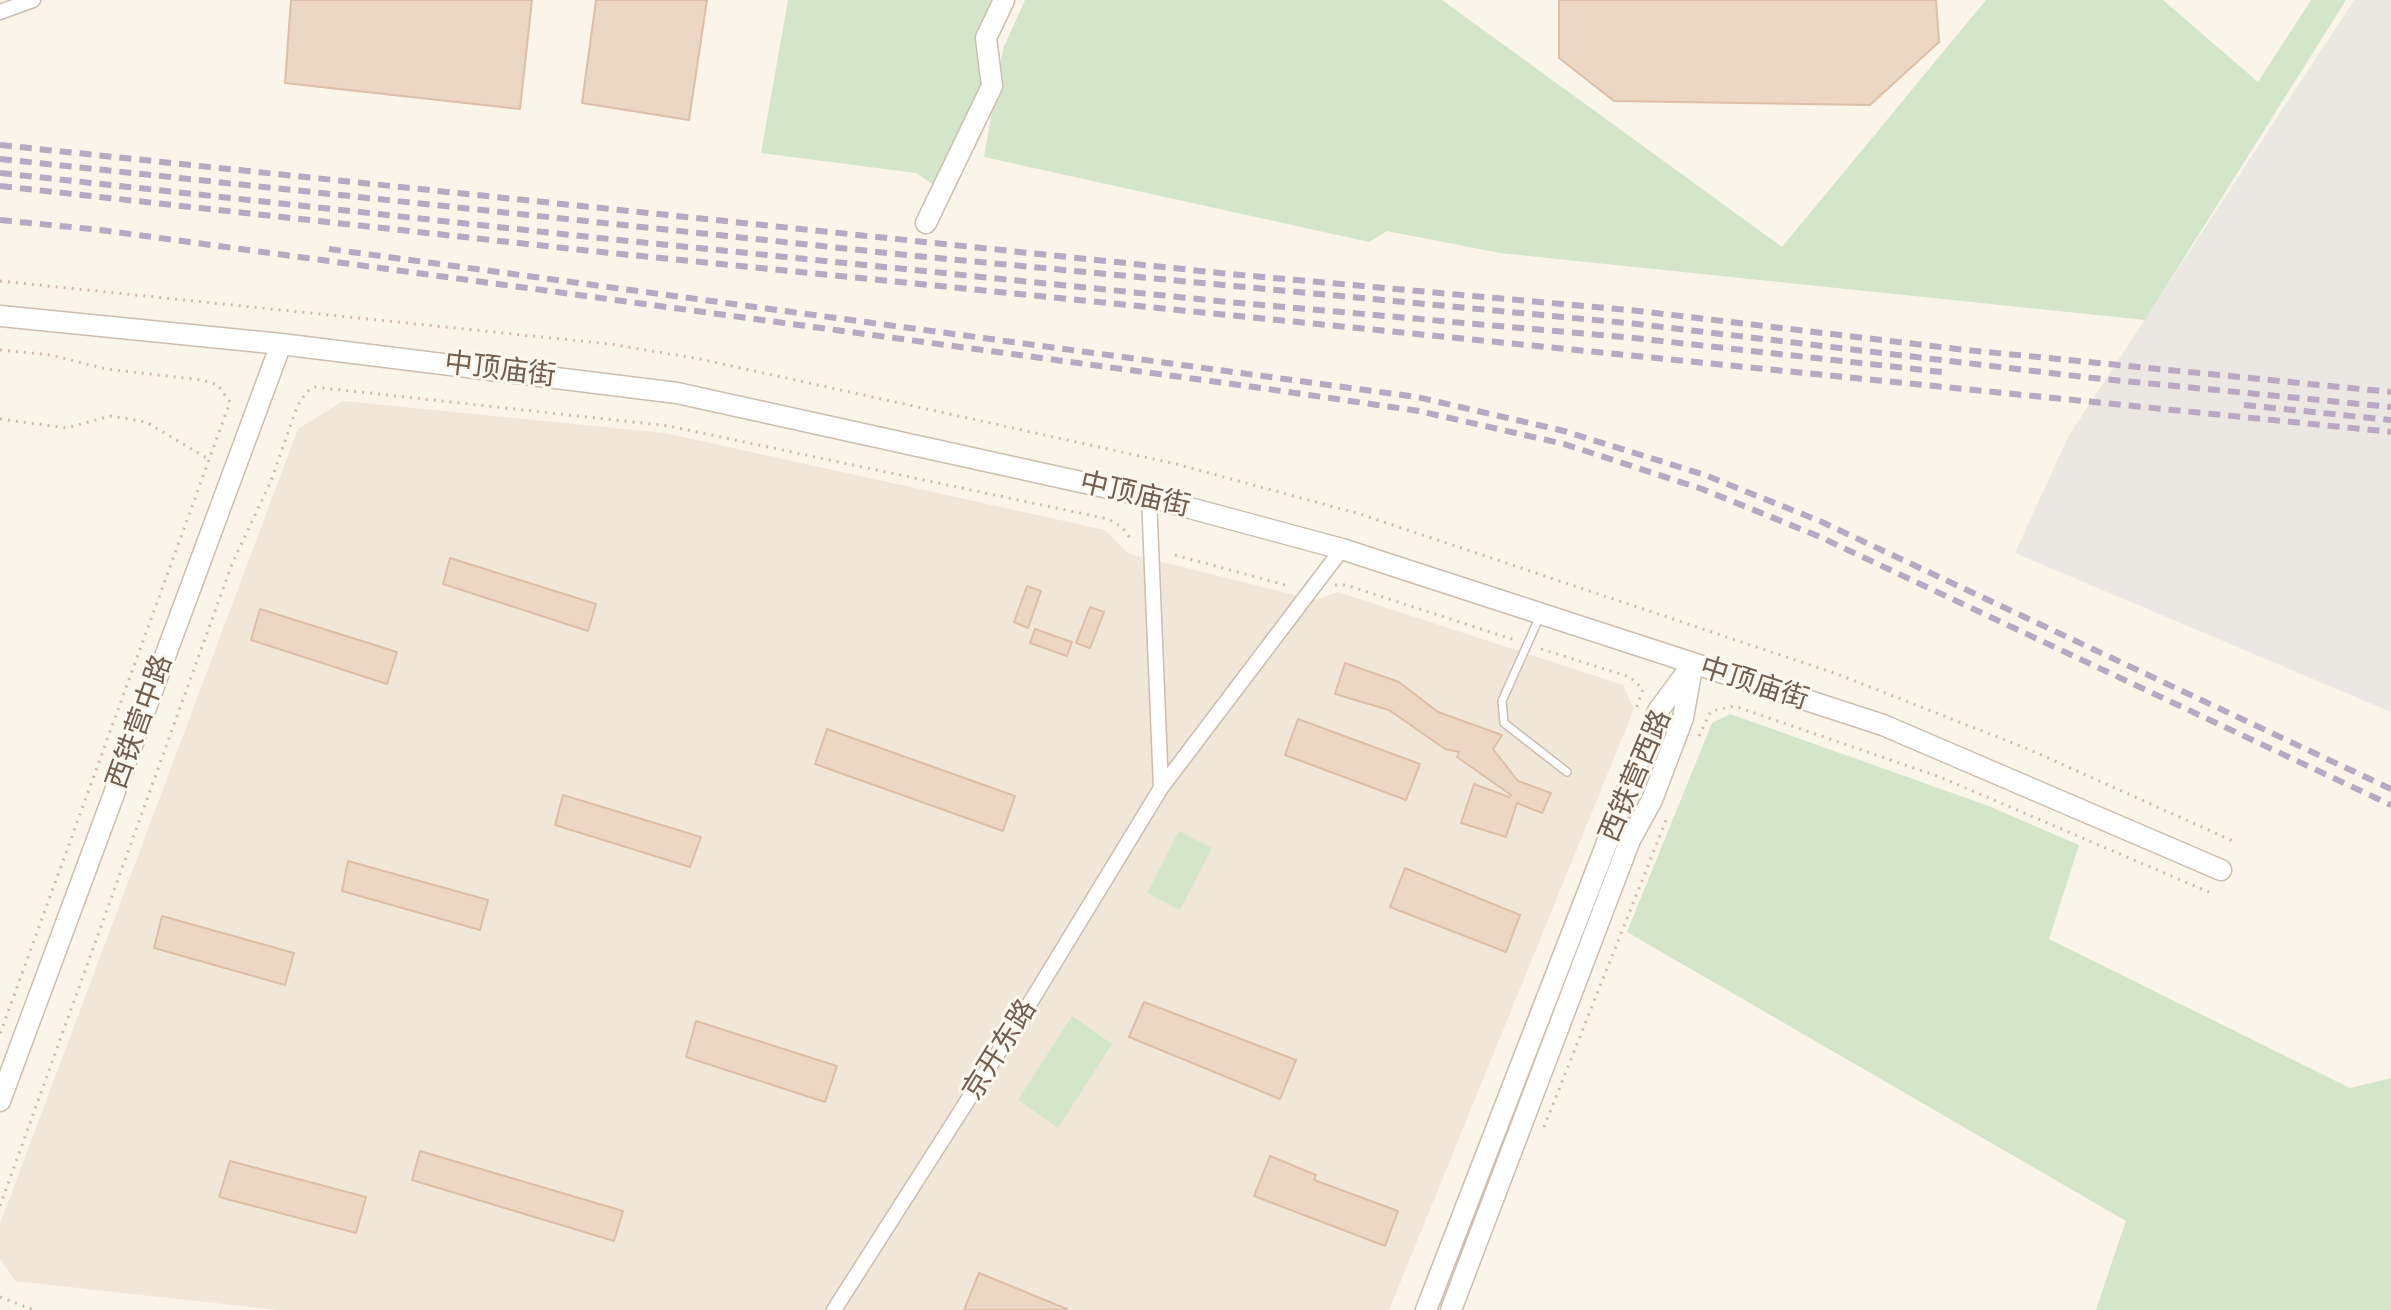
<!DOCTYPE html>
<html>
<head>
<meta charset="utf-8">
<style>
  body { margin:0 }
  canvas { display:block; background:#faf4e9 }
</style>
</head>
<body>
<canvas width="2391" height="1310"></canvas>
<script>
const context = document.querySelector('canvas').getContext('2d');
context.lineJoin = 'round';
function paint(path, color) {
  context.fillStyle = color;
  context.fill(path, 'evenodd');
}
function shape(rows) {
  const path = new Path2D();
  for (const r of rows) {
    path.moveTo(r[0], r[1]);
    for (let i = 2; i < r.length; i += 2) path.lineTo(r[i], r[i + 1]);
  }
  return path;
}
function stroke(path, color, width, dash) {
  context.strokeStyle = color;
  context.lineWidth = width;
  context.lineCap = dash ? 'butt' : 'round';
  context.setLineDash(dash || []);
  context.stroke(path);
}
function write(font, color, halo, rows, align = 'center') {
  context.font = font + ' "IBM Plex Sans","Noto Sans SC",sans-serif';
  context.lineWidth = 6;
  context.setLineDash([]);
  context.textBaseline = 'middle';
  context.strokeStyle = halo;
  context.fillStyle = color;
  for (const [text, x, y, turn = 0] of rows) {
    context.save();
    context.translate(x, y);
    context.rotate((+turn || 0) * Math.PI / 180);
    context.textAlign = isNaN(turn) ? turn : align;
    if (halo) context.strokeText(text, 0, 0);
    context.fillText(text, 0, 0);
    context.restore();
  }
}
paint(shape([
  [343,401,665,433,1105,530,1129,554,1315,600,1338,592,1623,685,1634,709,1389,1310,277,1310,15,1281,0,1259,0,1224,298,429]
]), '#f1e7d8');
paint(shape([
  [2354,0,2391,0,2391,712,2015,553,2068,437]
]), '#ebe7e2');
paint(shape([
  [788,0,994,0,985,87,937,187,916,173,761,153],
  [1025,0,1442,0,1782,247,1986,0,2163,0,2258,82,2311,0,2346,0,2145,320,1500,253,1387,231,1369,242,984,157,1003,49],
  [1730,714,1986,805,2079,845,2049,939,2350,1088,2391,1078,2391,1310,2096,1310,2126,1221,1627,932,1712,723],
  [1179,831,1212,848,1180,910,1147,893],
  [1072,1016,1112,1044,1058,1128,1018,1100]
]), '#d3e6c9');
const building = shape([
  [291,0,532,0,520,109,285,83,291,0],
  [596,0,707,0,689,120,582,103,596,0],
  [1559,0,1936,0,1939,42,1870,105,1614,101,1559,58,1559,0],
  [450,558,596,604,588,631,443,584,450,558],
  [1027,586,1041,591,1028,628,1014,622,1027,586],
  [1090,607,1104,612,1090,648,1076,643,1090,607],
  [260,609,397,652,387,684,251,640,260,609],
  [1035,629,1072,642,1067,656,1030,643,1035,629],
  [1345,663,1399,682,1438,712,1502,735,1493,749,1518,781,1551,793,1542,813,1517,803,1506,837,1461,823,1474,784,1509,797,1511,795,1457,757,1459,752,1445,749,1389,710,1335,694,1345,663],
  [1298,719,1420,764,1406,800,1285,755,1298,719],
  [827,729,1015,796,1003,831,815,764,827,729],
  [563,795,701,837,690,867,555,825,563,795],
  [348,861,488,900,480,930,342,891,348,861],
  [1405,868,1520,915,1506,952,1390,907,1405,868],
  [162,916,294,953,285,985,154,948,162,916],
  [1144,1002,1296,1060,1280,1099,1129,1037,1144,1002],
  [696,1021,837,1066,825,1102,686,1057,696,1021],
  [420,1151,623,1211,614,1241,412,1180,420,1151],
  [1270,1156,1316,1175,1314,1180,1398,1211,1385,1246,1254,1196,1270,1156],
  [230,1161,366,1197,356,1233,219,1197,230,1161],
  [979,1273,1067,1309,1067,1310,964,1310,979,1273]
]);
paint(building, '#ecd6c4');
stroke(building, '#ddbea6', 2);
const lane = shape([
  [1540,616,1502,701,1504,723,1567,772]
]);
const street = shape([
  [0,12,33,0],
  [1149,497,1161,788],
  [834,1310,1033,998,1161,788,1342,549]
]);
const secondary = shape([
  [926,223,992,86,986,38,1004,0],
  [0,316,281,344,677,393,1149,497,1342,549,1883,725,2221,870],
  [0,1101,281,344],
  [1426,1310,1658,711,1692,665],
  [1451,1310,1630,840,1652,800,1683,718,1691,673]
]);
stroke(lane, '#cbbdb0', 10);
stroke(street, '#cbbdb0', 17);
stroke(secondary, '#cdbeae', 23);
stroke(shape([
  [0,281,610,344,700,359,1176,464,1360,514,1837,674,2028,749,2233,841],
  [0,350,51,355,106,369,202,380,218,385,230,402,0,1034],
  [0,419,67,428,110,416,146,422,210,460],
  [1175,555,1289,586],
  [1335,585,1346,585,1515,640],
  [1541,649,1630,677,1643,689,1636,709],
  [1699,736,1711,711,1734,706,1940,777,2211,893],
  [1544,1127,1667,818],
  [0,1206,232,564,271,481,297,407,306,392,315,387,669,426,1108,519,1122,527,1133,542],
  [0,1297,34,1310]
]), '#d1baa7', 3, [2, 6]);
stroke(lane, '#fff', 7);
stroke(street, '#fff', 14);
stroke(secondary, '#fff', 20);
stroke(shape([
  [0,145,1230,274,1639,311,1957,349,2391,392],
  [0,159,916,256,1637,324,2093,378,2391,407],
  [0,173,590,237,1228,302,1634,338,1942,372],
  [0,186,582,250,2391,432],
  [0,220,101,230,1247,386,1419,411,1564,444,1702,489,1818,536,2391,805],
  [329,249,1417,397,1564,431,1705,475,1822,522,2391,789],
  [2244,405,2391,420]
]), '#b8a8c3', 6, [12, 8]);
write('28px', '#725e4f', '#fdf8ef', [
  ["中顶庙街",500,370,7],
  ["中顶庙街",1135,495,13],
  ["中顶庙街",1754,684,18],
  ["西铁营中路",140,722,-70],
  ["西铁营西路",1636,776,-67],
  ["京开东路",1000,1050,-58]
]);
</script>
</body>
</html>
